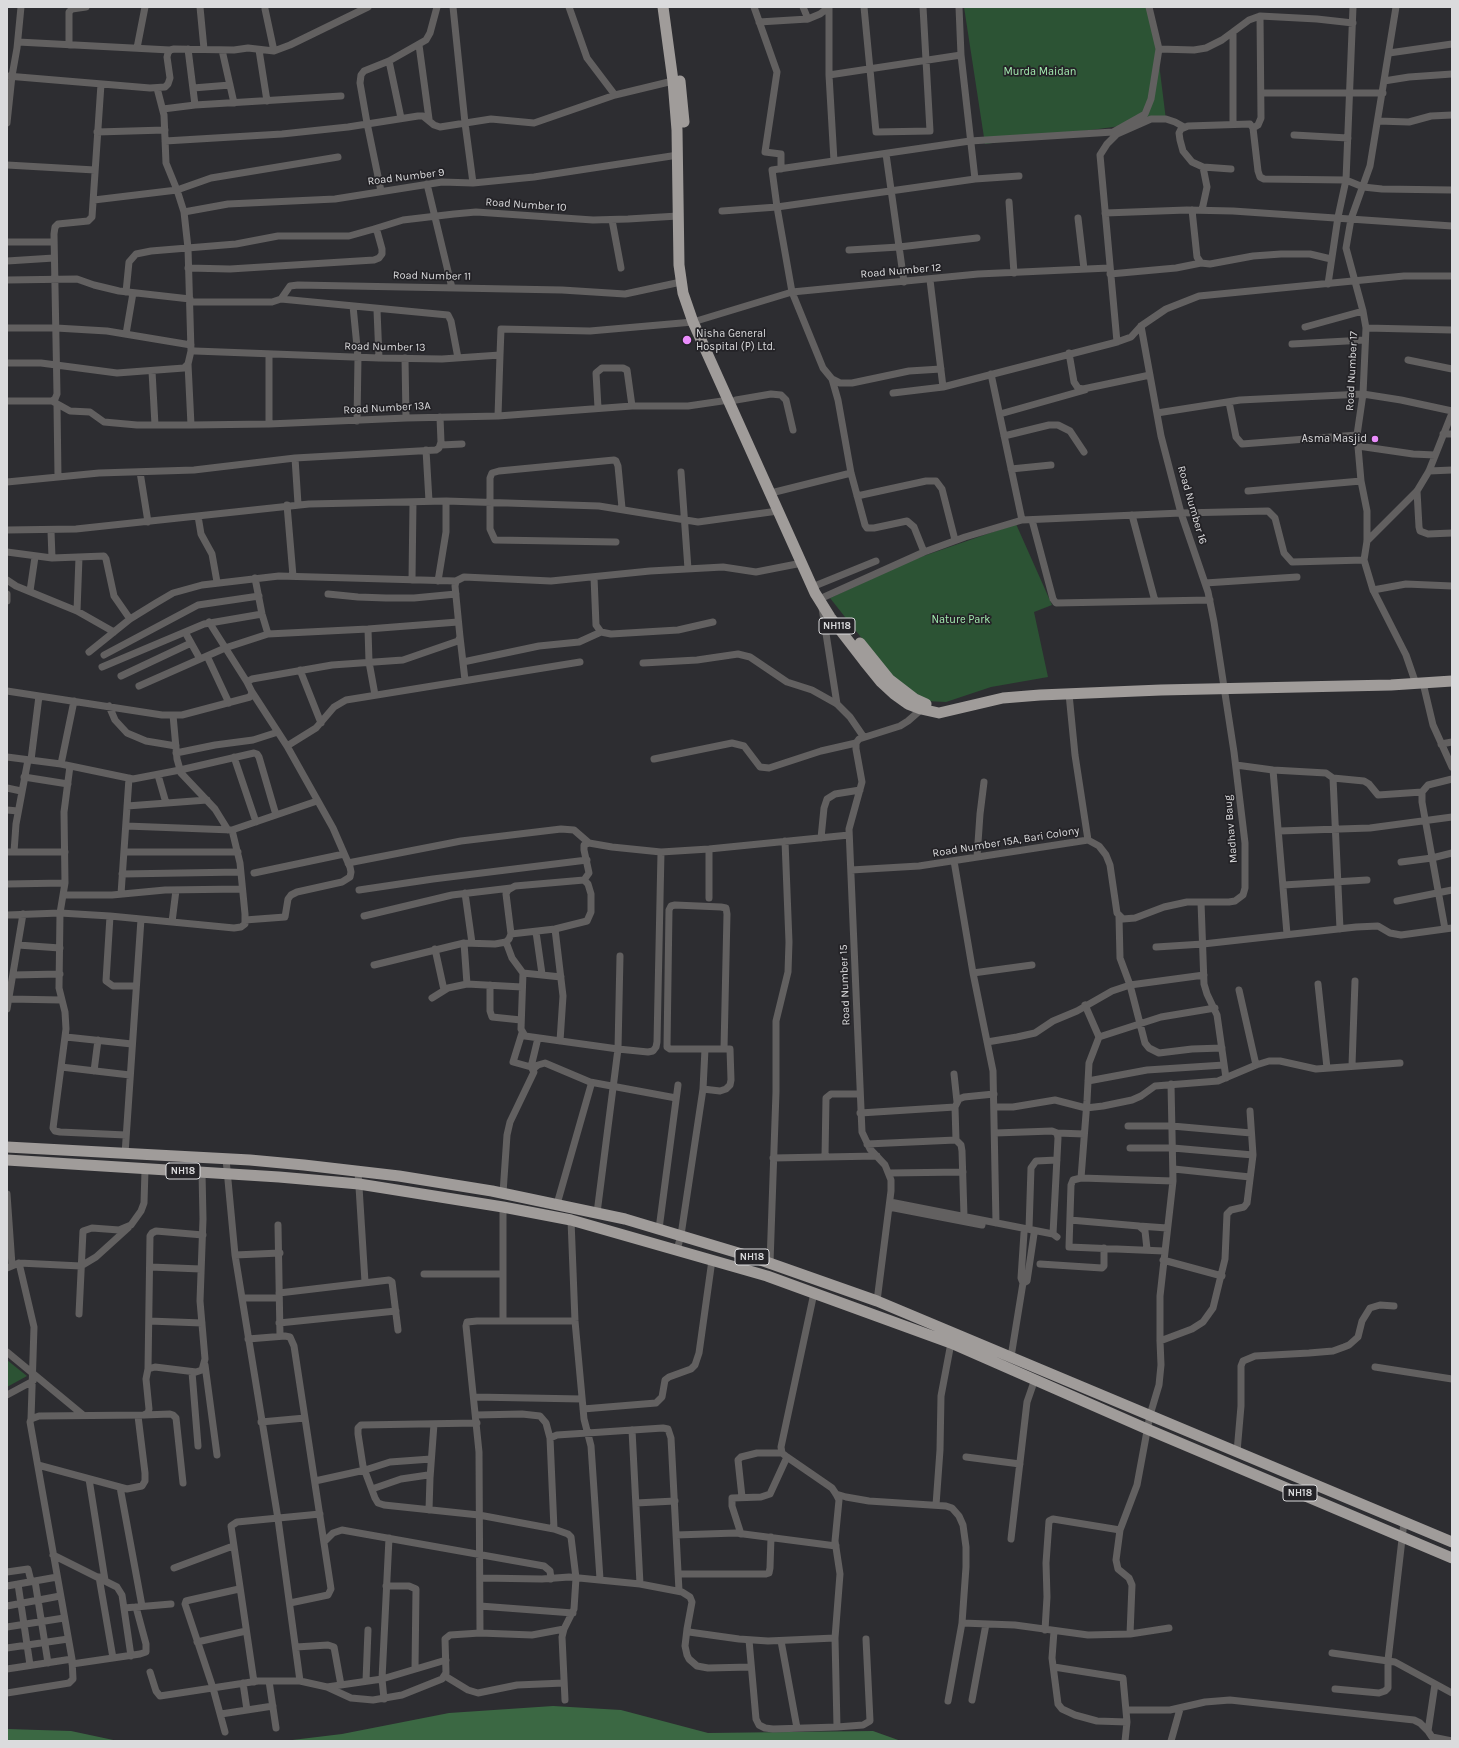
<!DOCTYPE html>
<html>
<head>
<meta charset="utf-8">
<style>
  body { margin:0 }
  #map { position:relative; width:1459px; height:1748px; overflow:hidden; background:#2d2d31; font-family:Karla,sans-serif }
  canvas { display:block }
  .frame { position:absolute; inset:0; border:8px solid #dbdbdd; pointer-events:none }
</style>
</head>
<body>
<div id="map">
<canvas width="1459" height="1748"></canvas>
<div class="frame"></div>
</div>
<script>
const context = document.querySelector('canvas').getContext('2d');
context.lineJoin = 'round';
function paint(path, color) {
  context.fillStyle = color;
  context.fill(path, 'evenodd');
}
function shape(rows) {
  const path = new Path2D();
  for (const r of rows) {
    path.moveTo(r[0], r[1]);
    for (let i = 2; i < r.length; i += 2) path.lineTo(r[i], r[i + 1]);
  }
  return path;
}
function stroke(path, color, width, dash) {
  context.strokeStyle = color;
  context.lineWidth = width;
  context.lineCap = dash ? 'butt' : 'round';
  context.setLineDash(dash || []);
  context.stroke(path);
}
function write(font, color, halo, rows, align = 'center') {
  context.font = font + ' Karla,sans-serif';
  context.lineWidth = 3.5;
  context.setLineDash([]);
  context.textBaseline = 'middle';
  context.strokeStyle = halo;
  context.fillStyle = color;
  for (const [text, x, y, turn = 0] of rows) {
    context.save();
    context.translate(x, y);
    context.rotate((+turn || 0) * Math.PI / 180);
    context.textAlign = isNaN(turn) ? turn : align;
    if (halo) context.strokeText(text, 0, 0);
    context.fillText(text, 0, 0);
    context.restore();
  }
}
paint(shape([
  [964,7,1152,7,1166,120,985,144],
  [1016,524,1052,605,1034,612,1048,677,991,687,946,702,926,701,905,693,830,598,912,560],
  [7,1360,27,1376,7,1387]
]), '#2c5334');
paint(shape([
  [553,1706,621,1710,708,1733,873,1731,901,1741,284,1741,342,1734,449,1713],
  [7,1729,71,1731,118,1741,7,1741]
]), '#3b6843');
stroke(shape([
  [200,7,204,49],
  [453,7,465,123,473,183],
  [569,7,587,58,615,95,673,81],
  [754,7,777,72,765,152,781,154,781,169],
  [803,7,808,19],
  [864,7,876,132,930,131,923,7],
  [959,7,961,55,975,179],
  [1396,7,1370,166,1351,219,1346,248,1363,311,1366,328,1363,394,1357,435,1361,481,1367,511,1367,541,1364,560,1373,590,1406,655,1416,684],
  [265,9,274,51],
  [759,22,808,19,820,14,829,7],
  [18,42,170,50],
  [69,45,69,12,72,9,86,7],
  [419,45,429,119],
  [137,48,145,7],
  [188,49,195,105],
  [1159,49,1194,50,1206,48,1222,40,1249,20,1260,16,1317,19,1353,23],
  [222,50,234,103],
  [259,50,267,101],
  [1389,53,1452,44],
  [389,61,401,118],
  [829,75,829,7],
  [7,76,150,88,165,87,168,84,170,78,167,57,168,53,170,50,174,49,234,50,248,48,274,51,290,45,368,7],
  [1384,81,1409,77,1452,74],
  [157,88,164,115,166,163,177,190,184,212,188,248,191,351],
  [193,88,230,85],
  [1261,93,1383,93],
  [163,109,195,105,341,96],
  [1378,121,1409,122,1431,116,1452,115],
  [7,123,12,76,17,48,21,7],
  [1233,124,1233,32],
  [1253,128,1258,125,1261,118,1260,16],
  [97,132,165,130],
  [1294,135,1348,138],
  [165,141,282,134,348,127,418,116,423,116,434,125,440,127,491,119,534,123,615,95],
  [886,154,904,282],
  [834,161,829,75,961,55],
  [7,165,95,170],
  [1231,169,1203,167,1192,162,1183,151,1180,140,1179,133,1181,129,1188,126,1250,124,1253,128,1258,171,1260,177,1264,179,1346,180,1363,187,1382,189,1452,190],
  [427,184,452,288],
  [381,191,367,123,360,83,361,75,364,71,389,61,426,40,430,33,437,7],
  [94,200,177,190,211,178,338,157],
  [1009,202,1014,273],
  [1192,210,1197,257,1201,263,1210,264,1253,256,1281,254,1310,254,1331,259],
  [1202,210,1207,187,1203,167],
  [722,211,777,207,975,179,1019,176],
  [184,212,228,204,335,199,442,182,473,183,534,177,678,155],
  [1105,213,1187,210,1233,211,1452,226],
  [1078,218,1084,269],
  [612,220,621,268],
  [374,229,403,220,454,214,476,212,593,220,628,219,678,216],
  [7,242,54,242],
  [849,250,899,247,977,238],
  [7,261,54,258],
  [1110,274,1176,268,1201,263],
  [7,280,77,279,94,285,119,291,190,299],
  [930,280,943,387],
  [1328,284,1338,217,1346,180,1353,7],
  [126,292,129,262,136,254,151,251,236,244,278,236,349,236,374,229,377,231,382,249,382,254,379,258,374,260,230,269,188,268],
  [281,299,448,315,451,321,458,358],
  [190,302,272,302,281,299,290,286,298,285,562,290,625,294,681,282],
  [353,306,358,357,357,421],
  [377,310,379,358],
  [1305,327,1363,311],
  [7,328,56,328,107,331,191,345],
  [1366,328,1452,330],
  [126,334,133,293],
  [1117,342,1100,155,1107,144,1117,134,1151,119,1166,119,1175,122,1184,127],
  [1292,344,1365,340],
  [1069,353,1074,382,1078,388,1083,389,1150,375],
  [269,354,269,424],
  [405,358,406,418],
  [1408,360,1452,369],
  [7,363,41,363,117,373,184,368,188,364,191,351,195,351,379,358,442,359,500,355,501,329,590,331,693,322,792,292,978,274,1109,268],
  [188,364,191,425],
  [941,369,909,371,852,383,840,383,832,379,823,368,792,292,777,207,772,170,970,141,1113,132,1145,114,1151,99,1159,49,1149,7],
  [152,371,155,425],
  [991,374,1022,520,1181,513,1268,511,1275,518,1284,553,1292,562,1364,560],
  [832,379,838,400,851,473,865,525,867,528,874,528,907,521,914,527,924,552],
  [893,393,943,387,1117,342,1131,337,1141,326,1166,309,1199,296,1404,276,1452,276],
  [736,400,771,394,781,395,786,400,793,430],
  [7,401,52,401,55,399,57,394,54,234,55,227,58,224,88,221,92,217,101,84],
  [52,401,70,411,90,412,104,422,137,425,191,425,269,424,406,418,498,416,632,406,688,406,729,400],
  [1229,402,1236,437,1242,444,1357,435],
  [57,405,58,477],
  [598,408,596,373,602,368,623,368,627,370,632,406],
  [1157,413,1240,400,1363,394,1401,400,1452,411],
  [1000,414,1085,390],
  [498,416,500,355],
  [1443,434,1452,434],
  [1004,436,1049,425,1058,425,1070,431,1084,452],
  [441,445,462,444],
  [1358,446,1413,454,1435,455],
  [426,450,429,501],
  [295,458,298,504],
  [1011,469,1051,465],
  [1429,471,1452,470],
  [140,472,148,522],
  [681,472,688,569],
  [7,482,99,473,194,470,295,458,436,450,439,448,441,442,440,417],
  [1248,491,1361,481],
  [1417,491,1419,527,1420,531,1428,534,1452,533],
  [775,492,851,473],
  [857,496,926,481,936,481,942,489,955,540],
  [287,505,293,576],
  [1132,515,1155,601],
  [198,516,201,534,212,554,217,582],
  [1032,520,1053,599,1056,603,1210,600],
  [7,530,76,529,309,504,446,501,599,506,698,522,778,511],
  [51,531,52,558],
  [1367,541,1417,491,1429,471,1452,413],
  [616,542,495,540,490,529,490,478,492,473,499,471,614,460,616,461,618,466,622,508],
  [7,552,52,558,104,556,106,559,114,596,130,619],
  [594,577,596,625,601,632,611,634,678,630,713,622],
  [255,578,262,614,268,634],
  [7,580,16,586,77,611,114,632],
  [412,580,413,502],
  [438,581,446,532,446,501],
  [1205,583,1297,577],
  [817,585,876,561],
  [1373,590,1406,584,1452,586],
  [30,591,35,557],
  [7,594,7,601],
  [328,594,358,597,386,598,414,598,456,594],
  [824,597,924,552,965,537,1022,520],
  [822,608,837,704],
  [77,611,79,557],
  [209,622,247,682],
  [368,629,369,662,375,695],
  [185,632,200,659],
  [460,637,465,680],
  [89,652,130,619,156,603,173,593,202,585,279,576,456,581],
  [104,655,198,605,259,596],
  [207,656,229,703],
  [463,662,539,646,579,642,601,632],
  [643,663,697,660,738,654,750,657,787,682,812,690,837,704,850,717,863,736],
  [102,667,204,624,262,614],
  [300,670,321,723],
  [121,676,191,643],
  [1423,683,1433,725,1452,767],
  [139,686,225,648,268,634,368,629,458,622],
  [7,691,162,715,182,715,250,697,252,692,247,682,252,679,332,665,403,660,458,641,460,637,455,586,456,581,464,577,551,581,650,571,723,567,756,572,802,563],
  [109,706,115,720,127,733,146,741,176,746],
  [173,715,177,759,181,773,215,809,228,830],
  [1441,744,1452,742],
  [287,746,316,728,334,707,346,700,580,662],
  [176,753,215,745,253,740,278,732],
  [7,757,61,764,133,779,180,770,254,753,257,754,259,757,276,815],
  [234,757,256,822],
  [654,759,732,743,744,746,760,767,769,768,821,751,856,743],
  [31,760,39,696],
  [61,764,74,701],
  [1236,765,1273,770,1326,773,1333,778,1340,929],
  [70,766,64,812,65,883,60,913,59,988,65,1012,66,1029,53,1128,55,1131,60,1132,126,1135],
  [1273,770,1287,934],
  [158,775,166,803],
  [24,777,68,784],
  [1333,778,1364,781,1369,784,1378,795,1422,792],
  [7,788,21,791],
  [127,806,207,800],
  [7,810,18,811],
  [126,826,232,830,317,801],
  [1279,831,1370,828,1452,817],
  [821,838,824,808,827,799,835,794,860,790],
  [1088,840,1099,846,1106,855,1110,865,1117,913,1123,919,1135,918,1164,907,1187,902,1229,902,1235,901,1243,895,1245,888,1245,843,1234,752,1214,622,1208,592,1181,513,1161,436,1141,326],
  [709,849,709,898],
  [7,852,65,852],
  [14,852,16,824,28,760],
  [124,852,238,852],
  [977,857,980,814,984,782],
  [954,861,973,973,993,1071,996,1223],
  [1401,862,1432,858,1452,853],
  [348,863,461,841,561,829,574,830,589,843],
  [851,870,919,866,1088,840,1075,755,1069,694],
  [254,873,344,854],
  [122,874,240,872],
  [7,884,65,883],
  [1283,885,1367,880],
  [359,890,433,879,587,860],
  [465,893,472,943],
  [121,894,129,778],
  [64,895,112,895,165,890,242,889],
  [1397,901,1452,890],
  [1201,902,1204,984,1207,994,1217,1015,1226,1078],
  [7,915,60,913,110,916,234,928,241,927,245,924,245,914,240,863,232,830],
  [110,916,106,981,113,986,135,986],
  [364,916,452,895,511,888],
  [1119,917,1120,958,1130,985,1145,1043,1149,1048,1159,1053,1192,1049,1222,1048],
  [245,920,285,917,288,899,291,895,297,892,342,882,350,877,351,872,350,867,333,828,287,746,252,692],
  [172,922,176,890],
  [555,929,563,996,560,1041],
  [1445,929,1422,802,1422,792,1428,785,1452,779],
  [536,932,542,974],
  [511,934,555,929,587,921,591,912,591,894,588,884,584,880],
  [506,942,512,958,523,973,521,1029,525,1036,618,1049,648,1052,653,1051,656,1047,657,1042,661,852],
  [464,943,467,984],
  [18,945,60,948],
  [1156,947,1203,944,1356,927,1378,926,1390,933,1401,935,1452,928],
  [435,949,444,990],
  [374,965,464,943,495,944,506,942,509,939,511,934,506,894,508,890,515,886,584,880,589,873,584,850,584,845,589,843,612,847,661,852,709,849,849,835],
  [523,973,561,977],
  [973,973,1032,965],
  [13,975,60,974],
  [1318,984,1327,1068],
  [490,985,490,1011,492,1017,521,1020],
  [1239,990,1256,1065],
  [432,998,448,988,467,984,522,987],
  [9,999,61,1000],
  [7,1009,23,914],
  [66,1037,132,1044],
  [1099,1037,1161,1017,1215,1008],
  [987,1042,1017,1037,1035,1033,1053,1021,1077,1011,1112,991,1130,985,1204,975],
  [705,1049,703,1089,720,1091,726,1089,730,1085,731,1080,730,1049,670,1049,667,1047,669,910,671,906,675,905,721,907,726,908,727,914,724,1049],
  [1352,1065,1355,981],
  [61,1067,130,1075],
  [531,1067,538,1038],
  [533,1069,538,1065,545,1063,590,1082,591,1085,557,1204],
  [94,1071,98,1040],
  [954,1074,957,1102],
  [1088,1081,1147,1070,1224,1065],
  [590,1082,676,1098],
  [995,1107,1013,1107,1055,1100,1086,1108,1103,1106,1132,1100,1141,1096,1155,1086,1218,1081,1256,1065,1269,1061,1280,1061,1316,1069,1400,1063],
  [860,1113,955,1107],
  [1128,1126,1172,1126,1251,1133],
  [995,1133,1052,1131,1057,1133,1058,1138,1053,1234],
  [1057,1133,1084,1134],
  [867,1144,956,1140],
  [1130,1148,1173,1148,1253,1155],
  [125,1154,141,919],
  [825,1157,826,1098,831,1094,859,1094],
  [773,1158,877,1156],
  [226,1159,235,1255,278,1519,300,1681],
  [1174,1169,1250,1177],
  [358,1171,365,1282],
  [889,1173,963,1172],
  [1081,1178,1087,1101,1089,1063,1099,1037,1085,1005],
  [503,1193,507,1135,510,1122,534,1072,531,1067,513,1062,522,1033],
  [7,1194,12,1265],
  [890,1202,1053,1234,1057,1237],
  [503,1207,503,1321],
  [889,1207,982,1225],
  [597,1213,618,1049,620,956],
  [964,1216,962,1151,961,1145,956,1140,955,1107,959,1099,964,1097,994,1094],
  [571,1220,575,1321,584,1419,591,1446,600,1579],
  [1070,1220,1139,1226,1145,1231,1147,1249],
  [278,1225,280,1336],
  [1139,1226,1167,1228],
  [659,1229,678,1085],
  [1029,1229,1031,1168,1036,1161,1057,1160],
  [1024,1233,1021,1278,1023,1283,1027,1281,1034,1234],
  [677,1250,681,1235,703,1089],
  [1164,1251,1069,1247,1071,1185,1073,1180,1081,1178,1173,1181],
  [235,1255,280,1253],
  [1163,1260,1222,1276],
  [19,1263,34,1327,31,1419],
  [770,1263,776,1092,776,1021,788,972,789,942,785,841],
  [1040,1264,1102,1268,1104,1266,1104,1248],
  [150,1267,201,1269],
  [7,1268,19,1263,81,1266,96,1257,128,1228],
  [424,1274,503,1274],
  [279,1293,389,1280,392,1282,398,1330],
  [814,1293,781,1447,782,1453,787,1457,832,1488,836,1494,839,1500,835,1541,840,1574,835,1638,837,1727],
  [242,1298,279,1298],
  [877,1301,891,1191,891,1180,885,1165,870,1149,862,1132,849,829,862,782,856,749,856,743,859,739,900,726,908,721,924,707],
  [79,1314,83,1231,92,1228,119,1230,131,1225,141,1211,144,1203,145,1170],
  [149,1321,202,1323],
  [279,1323,396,1311],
  [248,1339,285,1336,290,1337,294,1346,331,1589,328,1595,290,1603],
  [1160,1341,1192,1329,1203,1322,1213,1308,1225,1259,1227,1214,1231,1210,1244,1207,1247,1203,1253,1155,1250,1111],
  [7,1352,83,1415],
  [1011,1357,1023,1283],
  [205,1365,217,1455],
  [1375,1367,1452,1379],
  [148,1369,150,1236,152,1233,156,1231,203,1235],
  [192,1372,198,1446],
  [7,1395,33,1381],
  [474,1397,582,1399],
  [583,1409,656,1403,662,1397,665,1380,669,1377,691,1369,695,1365,699,1353,712,1260],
  [144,1415,170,1414,173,1415,176,1418,183,1483],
  [476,1415,522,1414,540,1416,546,1423,550,1438],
  [261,1422,305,1418],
  [477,1423,361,1425,358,1428,358,1434,363,1466,375,1498,378,1503,384,1505,479,1515,554,1529,568,1534,571,1537,576,1578,574,1609,564,1629,562,1637,565,1700],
  [632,1430,640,1584],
  [1237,1452,1241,1406,1241,1366,1243,1361,1255,1356,1309,1353,1333,1351,1344,1347,1349,1345,1358,1337,1362,1321,1370,1308,1380,1305,1394,1306],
  [966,1457,1020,1464],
  [38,1465,127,1489,142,1486,145,1481,145,1473,138,1416],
  [430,1478,434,1424],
  [89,1479,105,1580],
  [315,1481,365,1470,390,1462,431,1459],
  [120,1487,142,1606],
  [372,1489,401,1479,428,1475,430,1478,429,1510],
  [836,1494,846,1497,869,1501,946,1506,952,1508,959,1516,963,1525,966,1547,966,1567,962,1623,948,1701],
  [742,1497,738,1460,741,1457,757,1453,782,1453],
  [636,1503,675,1501],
  [936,1505,940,1450,941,1396,951,1343],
  [554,1529,550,1438,557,1435,663,1428,668,1429,671,1438,679,1591],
  [741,1534,732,1506,732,1498,761,1497,770,1494,787,1457],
  [676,1535,736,1533,836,1546],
  [1011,1539,1027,1402,1035,1379],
  [324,1542,333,1533,342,1530,544,1566,550,1571,551,1579],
  [53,1555,117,1587,122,1595,131,1656],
  [174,1568,233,1546],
  [7,1572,28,1569,31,1581],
  [678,1574,766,1574,769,1573,770,1568,771,1537],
  [99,1577,113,1658],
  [480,1578,542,1579,569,1577,640,1584,682,1592,690,1597,692,1602,687,1629,689,1632,739,1639,768,1641,835,1638],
  [35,1581,48,1663],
  [18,1584,30,1665],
  [7,1586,57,1577],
  [386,1586,409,1586,416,1589,415,1669],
  [7,1606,60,1596],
  [480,1606,573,1613],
  [124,1608,171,1604],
  [962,1623,1015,1625,1088,1635,1130,1634,1169,1628],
  [7,1627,64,1618],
  [687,1629,685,1646,687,1655,689,1659,697,1666,708,1668,751,1667],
  [1045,1630,1047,1597,1046,1563,1049,1521,1053,1519,1120,1530],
  [1054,1631,1052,1658,1058,1704,1062,1709,1075,1715,1097,1721,1127,1722],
  [480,1633,479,1452,466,1326,467,1322,477,1321,575,1321],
  [1130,1634,1132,1585,1129,1578,1118,1569,1116,1560,1120,1530,1137,1485,1150,1415,1159,1385,1161,1365,1160,1341,1160,1296,1173,1181,1171,1084],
  [749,1640,756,1719,759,1725,765,1728,773,1729,837,1727,863,1725,870,1721,866,1639],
  [781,1641,797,1728],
  [197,1642,246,1631],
  [296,1647,328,1645,334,1647,341,1685],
  [7,1648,68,1639],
  [1332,1653,1395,1662,1452,1693],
  [72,1664,140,1654,146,1652,146,1644,136,1607],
  [1054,1667,1123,1678,1127,1722,1125,1741],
  [7,1669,72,1659],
  [150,1672,156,1691,160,1696,258,1681,300,1681,327,1687,351,1698,373,1700,402,1695,442,1679,446,1673,445,1639,450,1635,480,1633,532,1635,564,1629],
  [445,1676,468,1690,478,1693,517,1685,564,1683],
  [269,1681,276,1728],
  [366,1681,368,1630],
  [254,1682,231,1526,237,1522,320,1514],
  [243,1683,247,1710],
  [1435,1684,1428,1731,1432,1737,1452,1741],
  [327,1687,382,1679,446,1660],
  [1335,1689,1379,1693,1385,1691,1388,1688,1388,1660,1404,1522],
  [7,1693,63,1684,69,1683,73,1679,72,1659,30,1422,31,1419,39,1416,144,1415,148,1413,149,1409,146,1379,148,1369,155,1367,196,1372,202,1370,205,1359,200,1301,203,1219,202,1172],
  [384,1699,382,1679,389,1538],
  [972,1700,986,1624],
  [1126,1710,1170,1710,1205,1702,1230,1700,1414,1720,1420,1723,1428,1731],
  [221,1714,273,1706],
  [225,1732,213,1688,185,1604,186,1601,190,1600,239,1589],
  [1171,1741,1180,1709]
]), '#626060', 7);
stroke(shape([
  [663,7,673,81,677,130,679,265,683,293,693,322,815,593,830,617,864,661,881,682,894,694,908,704,921,709,939,713,1003,698,1040,695,1161,690,1391,685,1452,681],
  [680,81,684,122],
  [860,643,889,679,915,699,926,704],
  [7,1147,250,1160,304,1165,399,1176,492,1191,625,1219,755,1258,877,1301,1452,1542],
  [7,1160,279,1177,359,1184,503,1207,571,1220,767,1276,951,1343,1147,1429,1452,1558]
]), '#a09c9a', 11);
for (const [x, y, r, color] of [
  [687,340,5,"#ea8dfc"],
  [1375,439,4,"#ea8dfc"]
]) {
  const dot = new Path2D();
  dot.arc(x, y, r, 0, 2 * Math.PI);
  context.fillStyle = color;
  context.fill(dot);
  stroke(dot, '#242327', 1.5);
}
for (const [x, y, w] of [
  [837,626,36],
  [183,1171,34],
  [752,1257,34],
  [1300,1493,34]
]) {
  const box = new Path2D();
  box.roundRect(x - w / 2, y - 8, w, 16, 3);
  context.fillStyle = '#242327';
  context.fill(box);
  stroke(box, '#dbdbdd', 1);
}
write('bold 10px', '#dbdbdd', null, [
  ["NH118",837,626],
  ["NH18",183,1171],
  ["NH18",752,1257],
  ["NH18",1300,1493]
]);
write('11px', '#a5ecb1', '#242327', [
  ["Murda Maidan",1040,72],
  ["Nature Park",961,620]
]);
write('11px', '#dbdbdd', '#242327', [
  ["Road Number 9",406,177,-7],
  ["Road Number 10",526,205,4],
  ["Road Number 12",901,271,-5],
  ["Road Number 11",432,276,1],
  ["Road Number 13",385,347,1],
  ["Road Number 17",1352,371,-87],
  ["Road Number 13A",387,408,-3],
  ["Road Number 16",1192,505,74],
  ["Madhav Baug",1231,829,-95],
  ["Road Number 15A, Bari Colony",1006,842,-9],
  ["Road Number 15",845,985,-92]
]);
write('11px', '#dbdbdd', '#242327', [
  ["Nisha General",696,334],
  ["Hospital (P) Ltd.",696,347],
  ["Asma Masjid",1367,439,"right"]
], 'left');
</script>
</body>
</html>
